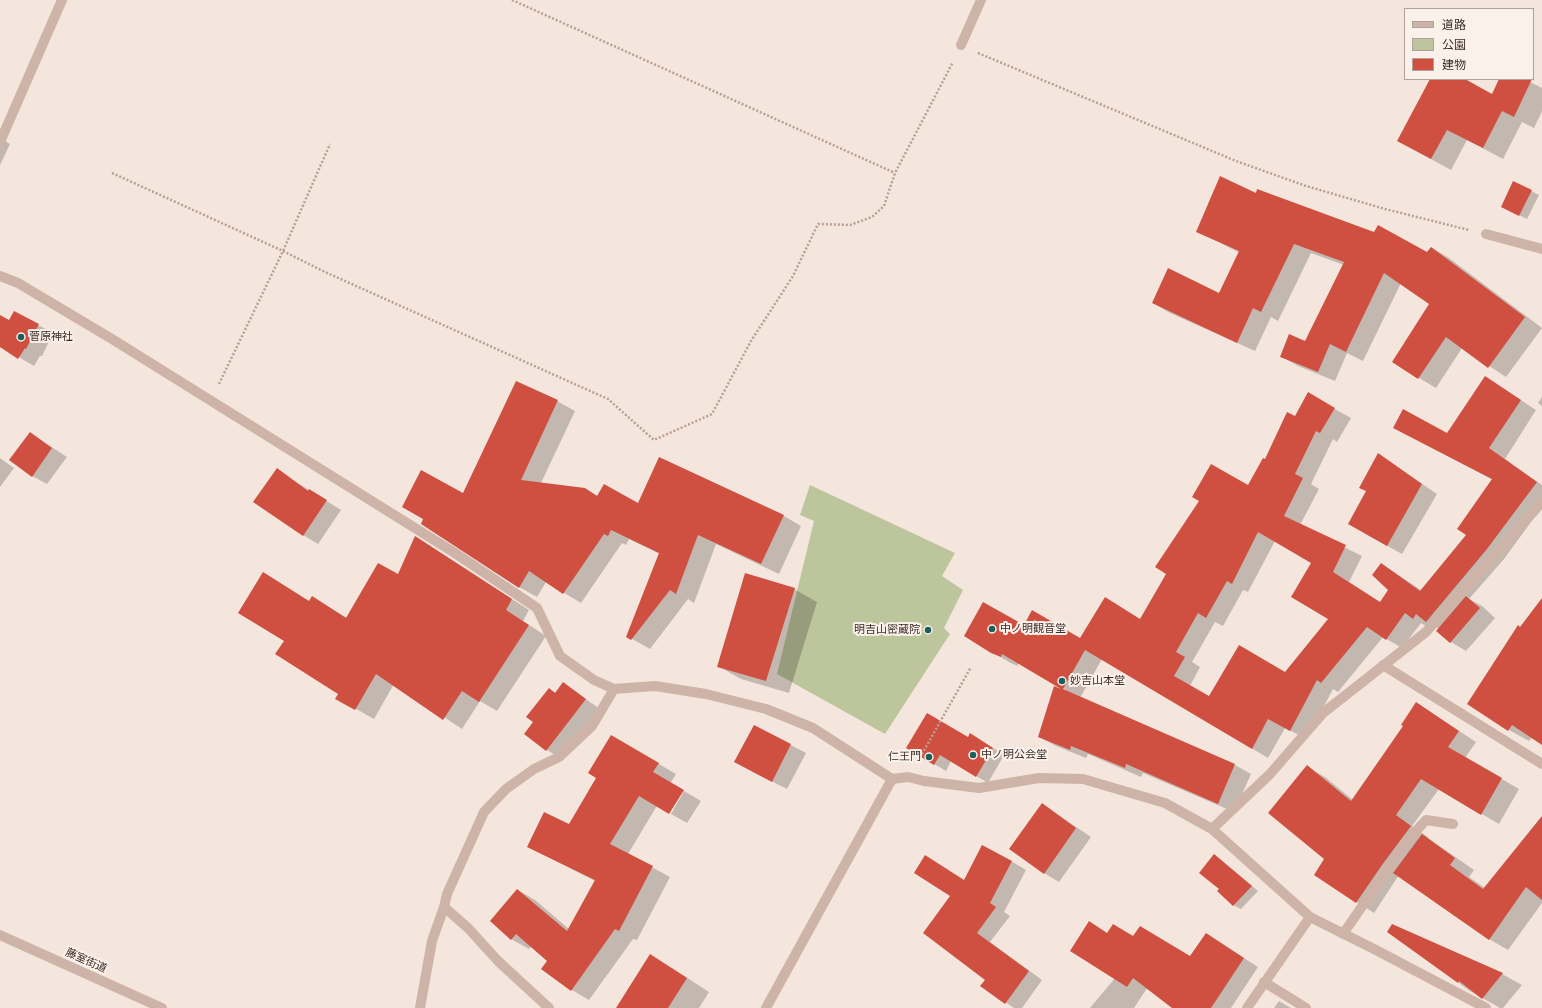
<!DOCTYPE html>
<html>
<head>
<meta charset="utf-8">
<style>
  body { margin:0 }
  #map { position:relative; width:1542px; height:1008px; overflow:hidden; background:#f4e6dd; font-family:Signika,"Noto Sans JP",sans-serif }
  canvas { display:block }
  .legend { position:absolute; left:1404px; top:8px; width:130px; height:72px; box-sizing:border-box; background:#fbf1eb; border:1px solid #aea29d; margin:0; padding:5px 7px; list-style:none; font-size:12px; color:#3a2c29 }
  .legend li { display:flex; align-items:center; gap:8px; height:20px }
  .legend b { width:20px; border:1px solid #aea29d }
</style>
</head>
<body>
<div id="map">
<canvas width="1542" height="1008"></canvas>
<ul class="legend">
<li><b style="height:5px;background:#ceb4a8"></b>道路</li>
<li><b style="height:11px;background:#bdc59c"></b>公園</li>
<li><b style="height:11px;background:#cf4f41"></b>建物</li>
</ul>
</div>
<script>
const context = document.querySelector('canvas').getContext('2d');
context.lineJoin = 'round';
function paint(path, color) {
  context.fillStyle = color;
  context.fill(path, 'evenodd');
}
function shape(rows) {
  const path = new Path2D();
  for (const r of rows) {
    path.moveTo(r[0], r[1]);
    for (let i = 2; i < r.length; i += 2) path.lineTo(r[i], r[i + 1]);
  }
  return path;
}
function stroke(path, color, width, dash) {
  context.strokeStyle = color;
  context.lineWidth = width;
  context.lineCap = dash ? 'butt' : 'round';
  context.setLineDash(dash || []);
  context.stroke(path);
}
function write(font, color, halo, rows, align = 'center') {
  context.font = font + ' Signika,"Noto Sans JP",sans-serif';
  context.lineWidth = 4;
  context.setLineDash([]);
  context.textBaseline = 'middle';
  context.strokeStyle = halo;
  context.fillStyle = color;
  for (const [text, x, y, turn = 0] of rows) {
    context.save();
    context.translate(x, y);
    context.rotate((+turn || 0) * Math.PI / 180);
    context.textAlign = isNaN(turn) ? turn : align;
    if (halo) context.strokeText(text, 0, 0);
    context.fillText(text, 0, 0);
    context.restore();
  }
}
paint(shape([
  [810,485,955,553,942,576,963,590,944,628,950,634,885,734,777,674,814,521,800,515]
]), '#bdc59c');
paint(shape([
  [1432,79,1462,79,1493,95,1500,79,1524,79,1542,88,1542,111,1534,128,1522,122,1503,159,1467,140,1451,170,1418,152],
  [0,138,10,144,0,165],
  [1531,191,1539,195,1527,219,1509,210],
  [1257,194,1428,254,1432,248,1449,258,1542,328,1506,377,1462,348,1436,388,1419,378,1431,304,1401,283,1363,361,1347,353,1335,381,1298,366,1281,356,1306,342,1344,265,1311,253,1278,321,1271,317,1255,351,1170,313,1153,303,1219,294,1240,253,1197,231],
  [9,321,38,325,53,333,42,356,40,356,34,366,0,346,0,324],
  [1501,387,1536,410,1505,459,1542,485,1542,507,1504,559,1469,599,1482,606,1495,618,1466,651,1451,642,1437,631,1439,629,1432,624,1429,628,1421,623,1402,648,1383,637,1338,692,1333,689,1307,739,1285,728,1268,758,1102,659,1080,698,1235,765,1251,774,1234,812,1143,773,1141,777,1088,754,1086,758,1056,746,1039,737,1066,690,1019,663,1017,666,1009,662,965,636,1024,626,1080,639,1141,620,1249,487,1295,418,1308,394,1351,418,1337,442,1333,439,1311,484,1319,489,1300,525,1362,556,1349,582,1381,603,1390,590,1382,564,1421,590,1467,534,1493,480,1411,437,1448,434],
  [1275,541,1313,563,1329,619,1285,673,1210,698,1190,686,1200,667,1192,662,1215,622,1223,626,1243,590,1248,592],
  [1542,397,1542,406,1538,403],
  [557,401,575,411,541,483,585,489,598,496,638,505,660,458,784,516,801,526,779,574,716,544,694,603,688,599,650,649,627,636,660,554,629,539,626,545,622,543,581,603,546,582,537,597,519,587,463,494],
  [30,433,67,457,47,484,32,476],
  [1378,454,1437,494,1402,554,1364,533,1368,491],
  [0,458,14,468,0,487],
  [277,470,341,510,318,544,303,535],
  [416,537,529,610,523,621,546,636,497,711,480,701,462,729,394,684,374,719,337,698,339,694,310,602,313,597,347,618,398,576],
  [794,589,817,602,789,693,741,679,718,666],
  [1542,599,1542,744,1532,737,1529,741,1509,730,1521,628],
  [564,684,600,709,562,759,547,750,549,689,556,693],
  [1416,703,1476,742,1465,758,1519,789,1499,824,1439,789,1412,826,1428,837,1428,838,1474,870,1469,877,1485,888,1542,816,1542,903,1508,950,1489,939,1399,875,1374,913,1315,875,1326,859,1307,767,1325,777,1353,800,1404,726],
  [754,726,806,753,787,789,751,771],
  [611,736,676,774,628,854,670,877,637,940,633,939,589,1000,572,990,543,968,548,960,532,946,529,949,511,939,518,890,535,900,569,929,595,881,528,847,569,825,597,778],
  [968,738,982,741,1004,755,988,783,951,761,946,771,907,748],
  [684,791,701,801,687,823,671,814],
  [1042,804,1091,837,1059,882,1044,873],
  [1215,855,1258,891,1241,909,1233,905,1221,888],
  [1011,861,1026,870,1004,912,1010,916,990,942,1042,980,1022,1008,1014,1008,982,986,986,980,964,880],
  [1089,922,1108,934,1134,937,1190,957,1206,934,1258,967,1231,1008,1173,1008,1147,988,1134,1008,1090,1008,1115,978],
  [1392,925,1502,974,1522,985,1503,1008,1500,1008,1470,991,1388,932],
  [672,968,709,992,699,1008,617,1008],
  [1279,1001,1291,1008,1274,1008]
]), '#0003');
paint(shape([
  [1430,79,1465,79,1492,94,1499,79,1532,79,1514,117,1502,111,1483,148,1447,130,1431,159,1397,141],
  [1220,176,1256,193,1257,189,1374,232,1378,225,1427,252,1431,247,1525,317,1488,368,1446,337,1418,379,1392,362,1429,304,1384,273,1346,352,1330,344,1318,372,1280,357,1289,334,1305,341,1344,262,1294,244,1261,312,1253,308,1237,343,1152,303,1168,268,1219,293,1239,251,1196,232],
  [1513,181,1532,190,1519,216,1501,207],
  [14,311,39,324,26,349,25,348,18,359,0,347,0,315,9,320],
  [1485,376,1521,400,1489,448,1537,482,1487,549,1426,622,1416,614,1413,619,1405,613,1386,640,1367,627,1321,683,1317,680,1290,731,1268,719,1252,749,1085,650,1063,689,1235,764,1218,804,1126,764,1125,768,1071,746,1070,750,1038,737,1054,686,1061,689,1002,654,1001,657,991,653,964,636,983,602,1024,625,1032,610,1080,638,1105,597,1140,619,1166,574,1155,567,1199,501,1192,497,1211,464,1248,485,1263,458,1265,459,1287,412,1295,416,1308,392,1335,408,1320,433,1316,431,1295,474,1303,478,1284,516,1346,545,1333,572,1380,602,1388,590,1372,575,1381,563,1420,591,1466,535,1457,529,1492,479,1393,428,1403,409,1447,433],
  [1258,532,1311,563,1291,597,1328,619,1285,672,1239,645,1209,696,1174,676,1185,657,1176,652,1198,613,1206,618,1227,581,1232,584],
  [516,381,558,400,521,480,585,488,597,496,604,484,638,503,659,457,784,515,761,564,698,535,676,594,670,590,631,640,626,637,659,553,611,530,608,536,604,534,563,594,529,571,519,588,421,524,423,519,402,507,421,470,463,493],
  [30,432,52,448,32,477,9,460],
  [1378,453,1422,484,1387,546,1348,524,1366,491,1359,488],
  [277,468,308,491,309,489,327,500,303,536,253,502],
  [415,536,512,599,506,610,529,625,479,702,462,691,443,720,376,674,355,710,335,699,338,694,275,654,284,641,238,613,263,572,309,601,312,596,346,618,378,563,398,574],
  [745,573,795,588,766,681,717,667],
  [1466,596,1480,608,1450,643,1436,631],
  [1542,598,1542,745,1512,725,1508,731,1467,704,1518,625,1520,627],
  [563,682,586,699,546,751,524,734,533,722,526,717,549,688,555,693],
  [1416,702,1459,731,1448,747,1502,778,1481,815,1421,779,1396,815,1411,826,1382,865,1356,903,1314,875,1324,859,1268,813,1307,765,1351,801,1403,726,1401,725],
  [927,713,968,737,970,733,993,748,976,777,940,755,934,765,906,748],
  [754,725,791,744,772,782,734,762],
  [611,735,659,763,653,772,684,790,669,814,639,796,610,844,653,866,619,931,615,929,571,991,541,969,547,961,516,934,511,940,490,921,517,889,567,931,595,880,527,847,544,812,569,824,596,778,588,773],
  [1042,803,1076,828,1044,874,1009,849],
  [1542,816,1542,900,1526,887,1489,940,1393,873,1422,834,1455,858,1450,865,1483,889],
  [982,845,1012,861,990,903,996,907,977,933,1029,971,1005,1004,980,986,985,980,923,933,950,896,914,873,925,855,964,880],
  [1214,854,1252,886,1233,906,1217,891,1219,889,1199,873],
  [1089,921,1107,933,1113,924,1133,936,1140,926,1190,956,1206,933,1244,958,1211,1008,1172,1008,1133,978,1127,987,1070,951],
  [1392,924,1503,973,1482,999,1459,981,1458,983,1387,932],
  [650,954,687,978,668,1008,616,1008]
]), '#cf4f41');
stroke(shape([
  [512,0,895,173],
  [978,53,1236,161,1306,186,1385,209,1469,230],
  [112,173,283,251,325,272,608,399,654,440,712,414,751,341,793,276,818,224,850,225,872,217,884,206,895,173,953,62],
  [219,384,283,251,330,144],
  [918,761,971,667]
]), '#ba9e92', 2.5, [2, 2]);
stroke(shape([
  [1264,982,1306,1008]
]), '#ceb4a8', 10);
stroke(shape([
  [961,45,981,0],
  [0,142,62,0],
  [1486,234,1542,249],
  [0,276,18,283,112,339,455,553,537,608,560,656,594,680,614,689],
  [1383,665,1542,764],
  [1212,829,1270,774,1323,713,1426,632,1542,502],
  [444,907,468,928,498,961,549,1008],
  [1343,934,1407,841,1426,820,1453,824],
  [0,935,162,1008],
  [420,1008,432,941,444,907,447,894,484,812,506,789,534,769,559,757,592,726,614,689,655,686,706,694,766,709,813,728,892,779,908,777,924,781,979,788,1039,778,1083,779,1165,803,1212,829,1310,917,1376,950,1486,1008],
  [766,1008,892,779],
  [1247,1008,1310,917]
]), '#ceb4a8', 10);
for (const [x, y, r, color] of [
  [21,337,4,"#1a605a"],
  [992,629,4,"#1a605a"],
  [928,630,4,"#1a605a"],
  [1062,681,4,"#1a605a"],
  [973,755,4,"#1a605a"],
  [929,757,4,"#1a605a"]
]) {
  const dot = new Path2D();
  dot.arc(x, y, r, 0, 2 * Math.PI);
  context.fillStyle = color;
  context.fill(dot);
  stroke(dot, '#fbf1eb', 1.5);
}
write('11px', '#3a2c29', '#fbf1eb', [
  ["菅原神社",29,337],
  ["中ノ明観音堂",1000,629],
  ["明吉山密蔵院",920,630,"right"],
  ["妙吉山本堂",1070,681],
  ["中ノ明公会堂",981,755],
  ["仁王門",921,757,"right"]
], 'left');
write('11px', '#3a2c29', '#fbf1eb', [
  ["藤室街道",86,961,24]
]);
</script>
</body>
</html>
